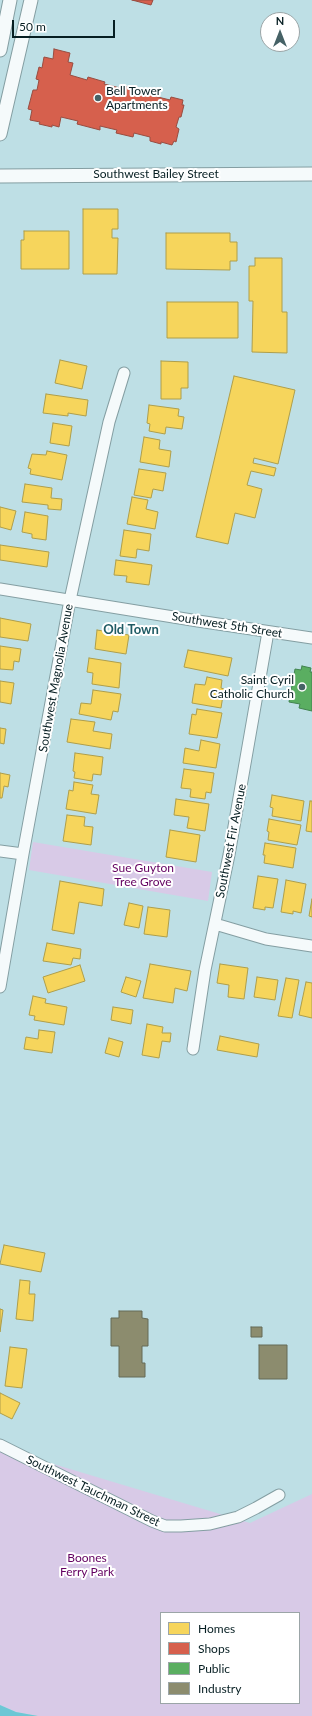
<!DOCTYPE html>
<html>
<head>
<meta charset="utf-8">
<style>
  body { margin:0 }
  #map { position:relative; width:312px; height:1716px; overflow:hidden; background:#bedfe5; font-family:Lato,sans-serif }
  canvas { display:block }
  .legend { position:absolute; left:160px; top:1612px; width:140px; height:92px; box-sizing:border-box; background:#fff; border:1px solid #9ba5a7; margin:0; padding:5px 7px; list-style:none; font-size:12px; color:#061e22 }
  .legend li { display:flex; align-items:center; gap:8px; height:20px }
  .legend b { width:20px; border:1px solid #9ba5a7 }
  .north { position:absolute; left:260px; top:12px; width:40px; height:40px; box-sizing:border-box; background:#fff; border:1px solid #9ba5a7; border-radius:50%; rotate:0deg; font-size:11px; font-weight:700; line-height:16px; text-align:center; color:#061e22 }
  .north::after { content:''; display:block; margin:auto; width:14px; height:18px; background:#466266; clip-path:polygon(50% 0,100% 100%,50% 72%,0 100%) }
  .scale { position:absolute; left:12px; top:20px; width:103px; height:18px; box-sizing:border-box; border:2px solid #061e22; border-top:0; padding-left:5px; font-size:12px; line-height:14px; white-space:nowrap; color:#061e22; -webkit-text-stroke:3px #fff; paint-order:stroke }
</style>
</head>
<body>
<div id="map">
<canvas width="312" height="1716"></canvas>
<ul class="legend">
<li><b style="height:11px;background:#f6d55c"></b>Homes</li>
<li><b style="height:11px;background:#d6604d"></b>Shops</li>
<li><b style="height:11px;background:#5aae61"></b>Public</li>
<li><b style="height:11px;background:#8c8c6e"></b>Industry</li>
</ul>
<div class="north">N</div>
<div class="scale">50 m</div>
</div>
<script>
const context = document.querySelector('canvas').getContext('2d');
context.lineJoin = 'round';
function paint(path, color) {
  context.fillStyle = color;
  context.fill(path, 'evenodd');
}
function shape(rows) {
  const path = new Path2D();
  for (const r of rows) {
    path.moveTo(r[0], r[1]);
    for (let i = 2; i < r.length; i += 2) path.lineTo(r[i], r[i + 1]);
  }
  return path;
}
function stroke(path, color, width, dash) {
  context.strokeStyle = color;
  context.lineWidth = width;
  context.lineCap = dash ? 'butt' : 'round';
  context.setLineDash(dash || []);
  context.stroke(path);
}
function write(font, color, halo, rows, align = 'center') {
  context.font = font + ' Lato,sans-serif';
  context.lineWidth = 4;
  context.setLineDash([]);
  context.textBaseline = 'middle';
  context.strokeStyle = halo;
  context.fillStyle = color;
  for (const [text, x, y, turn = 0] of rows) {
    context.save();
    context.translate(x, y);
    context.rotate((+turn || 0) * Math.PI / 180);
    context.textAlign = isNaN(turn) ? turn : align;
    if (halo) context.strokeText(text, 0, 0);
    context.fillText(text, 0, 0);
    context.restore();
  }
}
paint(shape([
  [33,842,212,872,208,901,29,870],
  [0,1448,250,1523,312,1494,312,1716,38,1716,16,1712,0,1705],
  [161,1613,299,1613,299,1703,161,1703]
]), '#d8cae7');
paint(shape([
  [0,1705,16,1712,38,1716,0,1716]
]), '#6dc7d5');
const homes = shape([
  [83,209,118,209,118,229,112,229,112,238,118,238,117,274,83,274,83,209],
  [24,231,69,231,69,269,21,269,21,240,24,240,24,231],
  [166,233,230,233,230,242,237,242,237,261,230,261,230,270,166,269,166,233],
  [255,258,282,258,282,312,287,312,287,353,252,352,253,301,249,301,249,266,255,266,255,258],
  [167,302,238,302,238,338,167,338,167,302],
  [60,360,87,366,82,389,55,383,60,360],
  [161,361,188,362,188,388,181,388,181,399,161,399,161,361],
  [234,376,295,390,278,464,254,458,253,463,276,468,274,476,251,471,247,485,262,489,255,518,235,513,228,544,196,537,234,376],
  [46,394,88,400,86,416,68,413,68,416,43,413,46,394],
  [149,405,179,409,178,416,184,417,182,429,166,427,165,434,149,431,150,424,147,423,149,405],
  [53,423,72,426,69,446,50,443,53,423],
  [144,437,160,440,159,449,171,451,169,467,140,462,144,437],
  [47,451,67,455,62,480,30,474,31,469,28,468,32,454,46,455,47,451],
  [139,469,166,473,163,491,153,489,151,498,134,495,139,469],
  [25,484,52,488,51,498,62,499,61,510,48,509,48,505,22,502,25,484],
  [132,497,148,500,146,509,158,512,155,529,127,524,132,497],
  [0,507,16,511,11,530,0,527,0,507],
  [25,512,48,516,46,540,32,538,32,534,22,532,25,512],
  [124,530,151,534,149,551,137,549,136,558,120,556,124,530],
  [0,545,49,552,47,567,0,560,0,545],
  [116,560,152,565,149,585,126,582,127,576,114,575,116,560],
  [0,618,31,624,28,641,0,637,0,618],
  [97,630,129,635,126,654,95,649,97,630],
  [0,646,21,649,19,662,14,661,13,670,0,669,0,646],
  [188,650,232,658,228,676,184,667,188,650],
  [89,658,121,663,119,688,92,684,93,673,87,672,89,658],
  [207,677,222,680,221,688,224,689,221,708,192,703,195,684,205,685,207,677],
  [0,681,14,683,11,704,0,702,0,681],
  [93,690,121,694,118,712,113,711,111,720,79,714,81,703,91,704,93,690],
  [197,709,222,713,217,738,189,734,192,714,196,715,197,709],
  [71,719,95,722,93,731,112,734,110,749,67,742,71,719],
  [0,728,6,729,4,744,0,743,0,728],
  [201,740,220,744,216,768,183,763,185,748,199,751,201,740],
  [75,753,103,757,101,775,93,774,92,781,74,778,75,772,73,771,75,753],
  [184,769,214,773,211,793,206,792,205,799,190,797,191,789,181,788,184,769],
  [0,773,10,775,8,787,4,786,2,798,0,798,0,773],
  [74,782,93,785,91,794,99,795,96,814,66,809,69,790,73,791,74,782],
  [272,795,304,801,301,821,272,816,273,808,270,807,272,795],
  [176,799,209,804,205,831,187,828,189,817,174,815,176,799],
  [310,801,312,801,312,832,306,831,310,801],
  [67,815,85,817,84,826,93,827,91,845,63,841,67,815],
  [269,819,301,825,297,845,268,840,269,832,267,831,269,819],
  [170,830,200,835,196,862,166,857,170,830],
  [265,843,296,848,293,868,264,863,265,855,263,855,265,843],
  [258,876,278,879,273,908,265,907,265,910,253,908,258,876],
  [286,880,306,884,301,913,293,911,293,914,281,912,286,880],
  [60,881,104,889,102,906,79,902,74,934,52,930,60,881],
  [312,899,312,917,309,916,312,899],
  [129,903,143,906,139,928,124,925,129,903],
  [148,907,170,910,167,937,144,934,148,907],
  [47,943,81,949,80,959,73,958,71,965,43,961,47,943],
  [150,964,191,971,187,991,175,988,173,1003,143,998,150,964],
  [220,964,248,968,244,999,228,997,229,985,217,983,220,964],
  [80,965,85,981,48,993,43,977,80,965],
  [126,977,141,981,136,997,121,992,126,977],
  [257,977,278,980,275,1000,254,997,257,977],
  [286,978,299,980,292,1018,278,1016,286,978],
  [306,982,312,983,312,1018,299,1015,306,982],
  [33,996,46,999,45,1003,67,1007,64,1025,34,1020,35,1016,29,1015,33,996],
  [113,1007,133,1010,131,1024,111,1020,113,1007],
  [147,1024,163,1027,162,1033,171,1033,170,1042,162,1041,159,1058,142,1055,147,1024],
  [39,1030,55,1032,52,1053,24,1049,26,1037,38,1039,39,1030],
  [220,1036,259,1044,257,1057,217,1050,220,1036],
  [109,1038,123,1042,119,1057,105,1053,109,1038],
  [4,1245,45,1253,41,1272,0,1264,4,1245],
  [20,1280,30,1281,29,1294,35,1294,33,1321,16,1319,20,1280],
  [0,1309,3,1310,0,1332,0,1309],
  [10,1347,27,1349,22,1388,5,1386,10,1347],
  [0,1393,20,1403,12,1419,0,1413,0,1393]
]);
paint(homes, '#f6d55c');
stroke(homes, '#ae9e4b', 1);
const shops = shape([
  [132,0,153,0,151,5,132,0],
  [54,49,70,53,68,62,73,63,70,75,87,80,88,77,105,82,104,84,120,88,121,85,132,88,132,91,143,93,144,89,155,92,154,96,170,100,171,97,183,100,182,105,184,105,181,117,179,117,176,127,179,129,176,142,174,141,172,145,161,142,161,144,150,141,150,137,134,133,133,137,116,133,117,130,100,126,100,130,77,124,78,121,61,117,59,127,52,125,52,127,39,124,40,122,30,120,32,110,28,109,33,90,37,90,39,80,36,79,39,67,42,68,44,57,53,59,54,49]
]);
paint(shops, '#d6604d');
stroke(shops, '#984c40', 1);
const public = shape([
  [302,666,311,668,310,672,312,672,312,711,299,708,300,704,289,702,295,669,301,670,302,666]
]);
paint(public, '#5aae61');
stroke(public, '#41834e', 1);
const industry = shape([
  [119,1311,142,1311,142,1318,148,1319,148,1346,142,1346,142,1363,145,1363,145,1377,119,1377,119,1346,111,1346,111,1318,119,1318,119,1311],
  [251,1327,262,1327,262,1337,251,1337,251,1327],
  [259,1345,287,1345,287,1379,259,1379,259,1345]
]);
paint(industry, '#8c8c6e');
stroke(industry, '#646b57', 1);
const minor = shape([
  [0,589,198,621,312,638],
  [0,851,23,854],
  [215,924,266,939,312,946],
  [0,987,23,854,70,600,109,422,124,373],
  [193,1049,205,970,229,855,268,632],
  [0,1445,152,1521,165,1526,181,1526,210,1524,238,1517,256,1508,279,1495]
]);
const tertiary = shape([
  [0,50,10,0],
  [0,134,31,0],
  [0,176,312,174]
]);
stroke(minor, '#849ea2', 13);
stroke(tertiary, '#849ea2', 15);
stroke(minor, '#f5fafb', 11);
stroke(tertiary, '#f5fafb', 13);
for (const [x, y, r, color] of [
  [98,98,4,"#466266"],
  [302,687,4,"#466266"]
]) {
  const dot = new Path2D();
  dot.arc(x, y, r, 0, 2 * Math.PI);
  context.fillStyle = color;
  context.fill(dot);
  stroke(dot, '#fff', 1.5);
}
write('12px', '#061e22', '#fff', [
  ["Bell Tower",106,91],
  ["Apartments",106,105],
  ["Saint Cyril",294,680,"right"],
  ["Catholic Church",294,694,"right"]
], 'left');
write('12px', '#061e22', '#fff', [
  ["Southwest Bailey Street",156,174],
  ["Southwest 5th Street",227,625,9],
  ["Southwest Magnolia Avenue",56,678,-80],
  ["Southwest Fir Avenue",231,841,-79],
  ["Southwest Tauchman Street",93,1491,26]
]);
write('12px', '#630061', '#fff', [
  ["Sue Guyton",143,868],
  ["Tree Grove",143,882],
  ["Boones",87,1558],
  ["Ferry Park",87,1572]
]);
write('bold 13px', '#1f5b64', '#fff', [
  ["Old Town",131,630]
]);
</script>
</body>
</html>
